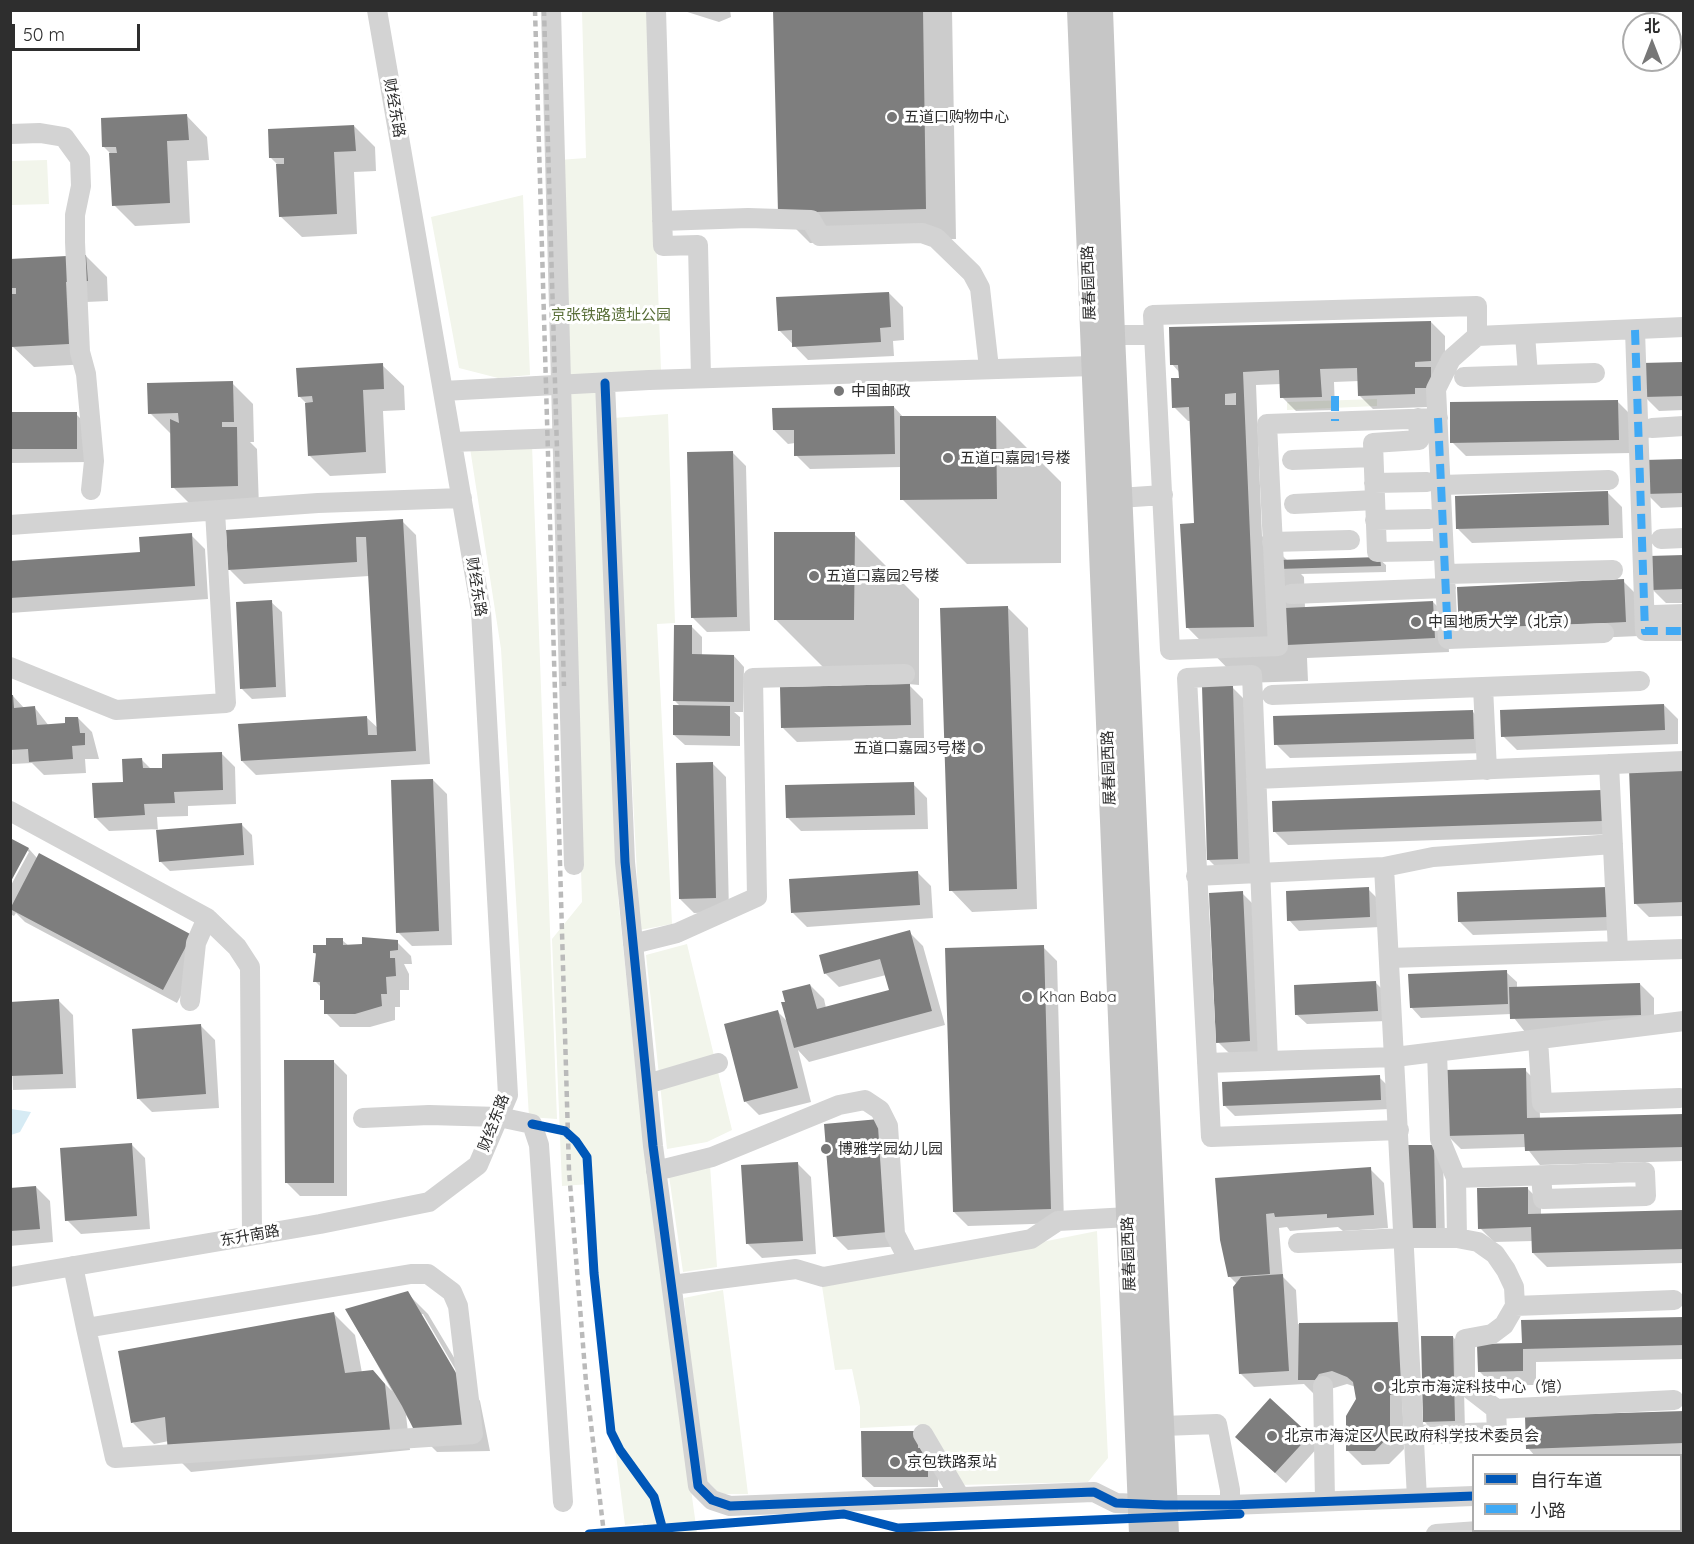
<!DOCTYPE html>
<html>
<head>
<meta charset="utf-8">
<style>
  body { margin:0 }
  #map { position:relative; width:1694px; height:1544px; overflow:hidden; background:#fff; font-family:Quicksand,"Noto Sans SC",sans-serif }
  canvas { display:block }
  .frame { position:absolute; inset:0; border:12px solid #2e2e2e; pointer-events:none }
  .legend { position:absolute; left:1472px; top:1454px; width:210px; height:78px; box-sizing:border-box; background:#fff; border:2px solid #ababab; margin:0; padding:8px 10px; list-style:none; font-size:18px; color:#2e2e2e }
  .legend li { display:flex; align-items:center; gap:12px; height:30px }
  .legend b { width:30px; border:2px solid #ababab }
  .north { position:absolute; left:1622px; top:12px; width:60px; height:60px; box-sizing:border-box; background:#fff; border:2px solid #ababab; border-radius:50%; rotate:0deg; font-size:16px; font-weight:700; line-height:24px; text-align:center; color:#2e2e2e }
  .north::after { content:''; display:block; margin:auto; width:21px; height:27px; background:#777; clip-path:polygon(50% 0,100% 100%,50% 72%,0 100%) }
  .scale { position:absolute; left:12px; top:24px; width:128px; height:27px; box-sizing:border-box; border:3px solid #2e2e2e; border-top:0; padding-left:8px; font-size:18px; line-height:21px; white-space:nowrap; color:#2e2e2e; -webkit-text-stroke:4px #fff; paint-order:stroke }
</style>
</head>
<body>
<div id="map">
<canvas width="1694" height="1544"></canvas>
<div class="frame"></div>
<ul class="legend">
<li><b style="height:8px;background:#0057b8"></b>自行车道</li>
<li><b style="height:8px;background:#3fa9f5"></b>小路</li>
</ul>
<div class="north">北</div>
<div class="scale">50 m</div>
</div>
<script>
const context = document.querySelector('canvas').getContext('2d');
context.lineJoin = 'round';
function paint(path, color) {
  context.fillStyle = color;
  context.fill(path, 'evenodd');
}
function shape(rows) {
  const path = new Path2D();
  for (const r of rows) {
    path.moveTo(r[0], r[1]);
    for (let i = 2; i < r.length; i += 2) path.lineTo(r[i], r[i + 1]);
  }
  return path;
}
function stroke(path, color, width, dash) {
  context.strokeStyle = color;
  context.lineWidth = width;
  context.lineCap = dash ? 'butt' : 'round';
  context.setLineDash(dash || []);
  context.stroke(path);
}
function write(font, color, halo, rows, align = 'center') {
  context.font = font + ' Quicksand,"Noto Sans SC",sans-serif';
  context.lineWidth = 6;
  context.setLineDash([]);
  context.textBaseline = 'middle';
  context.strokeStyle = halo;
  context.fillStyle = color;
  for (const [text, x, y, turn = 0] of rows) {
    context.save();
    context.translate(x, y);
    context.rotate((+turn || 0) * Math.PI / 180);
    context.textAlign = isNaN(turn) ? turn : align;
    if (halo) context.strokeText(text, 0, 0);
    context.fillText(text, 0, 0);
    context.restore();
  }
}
paint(shape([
  [582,11,648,11,661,371,599,374,618,897,644,1149,697,1533,644,1533,643,1523,625,1525,607,1384,590,1184,562,1186,552,939,582,902,559,160,586,158],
  [47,160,49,204,11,205,11,161],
  [523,195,530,375,498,378,459,368,431,217],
  [1377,399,1377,406,1287,410,1287,402],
  [668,414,675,623,657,624,672,924,640,930,613,418],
  [532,445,557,1119,529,1117,501,649,470,448],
  [687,944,732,1130,707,1142,667,1149,646,955],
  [710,1165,717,1267,683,1272,669,1176],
  [1097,1231,1108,1458,1088,1482,958,1485,923,1425,860,1428,860,1407,852,1369,835,1370,822,1286],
  [723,1290,748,1494,720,1494,703,1477,684,1298]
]), '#f2f5eb');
paint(shape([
  [11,1109,31,1112,20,1132,11,1135]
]), '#d6ebf4');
paint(shape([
  [681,10,730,10,731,17,719,22],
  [775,10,952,10,956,239,810,243,779,212],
  [186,115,207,137,209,160,187,161,190,223,135,226,114,205,111,154,104,147],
  [354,126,375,147,376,171,354,172,357,234,302,237,280,216,278,165,271,158],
  [86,256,107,277,108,301,86,302,89,364,34,367,12,346,10,260],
  [889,293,903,307,904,340,893,341,894,356,808,360,779,330],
  [1431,322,1445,336,1445,375,1428,407,1373,409,1359,395,1359,381,1334,382,1335,410,1296,411,1282,397,1281,384,1256,385,1262,536,1288,561,1379,559,1386,565,1386,572,1301,574,1304,577,1305,608,1433,602,1447,616,1449,652,1307,658,1308,681,1242,683,1187,627,1195,524,1191,421,1188,421,1174,407,1180,373,1172,364],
  [1684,363,1684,410,1659,411,1645,397],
  [382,365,404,386,405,410,383,411,386,473,330,476,309,455,307,404,299,396],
  [232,383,253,404,254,442,250,442,257,449,259,507,194,508,173,487,171,434,150,413],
  [1617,401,1631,415,1632,453,1466,456,1452,442],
  [894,407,904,418,996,417,1061,482,1061,563,967,564,902,499,902,467,810,469,796,455,795,443,788,444,774,430],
  [10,414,76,414,90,428,90,462,10,463],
  [732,452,746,466,750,631,707,632,693,618],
  [1684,460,1684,507,1661,508,1647,494],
  [1608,493,1622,507,1623,538,1472,543,1458,529],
  [402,521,416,535,430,764,256,775,242,761,366,717,379,729,369,576,244,584,230,570],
  [854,534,919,599,919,685,908,684,923,699,924,738,797,742,783,728,843,687,775,619],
  [191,535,205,549,208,599,10,613,10,562,141,553],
  [1684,556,1684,603,1666,603,1652,589],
  [1623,581,1637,595,1639,636,1475,643],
  [271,602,282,612,286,697,252,699,242,689],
  [1007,607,1028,628,1037,909,972,912,951,890],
  [692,627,702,637,702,656,734,656,744,667,743,712,734,712,740,717,740,746,685,745,674,735,681,707,675,701],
  [1232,687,1246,701,1251,872,1222,873,1208,859],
  [13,696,25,709,35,708,49,726,67,725,78,718,92,732,99,759,85,759,86,773,44,775,32,763,12,764],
  [1664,705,1678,719,1678,744,1517,750,1503,736],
  [1473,712,1487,726,1488,753,1290,758,1276,744],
  [221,753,235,767,236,804,188,806,188,816,157,817,158,831,241,824,252,835,254,865,170,871,160,861,158,829,109,831,95,817,142,760,152,770,164,769],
  [712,763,726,777,729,912,694,913,680,899],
  [1684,768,1684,916,1649,917,1635,903],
  [433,780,447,794,452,945,412,946,398,932],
  [913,784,927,798,928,829,801,831,787,817],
  [1602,791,1617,834,1288,845,1274,831],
  [10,840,29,849,37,858,191,936,205,950,177,1003,25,922,16,913,14,916,10,914,10,887,29,852],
  [917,872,931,886,933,918,807,927,793,913],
  [1606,888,1621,930,1473,935,1459,921],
  [1368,889,1378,899,1380,927,1299,931,1289,920],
  [1242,893,1256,907,1263,1055,1232,1056,1218,1042],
  [909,932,923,946,945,1025,809,1062,798,1050,811,1102,759,1115,745,1101,777,1011,788,1022,810,985,824,999,826,1008,891,991,886,975,839,987,825,973],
  [342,940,349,946,397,942,411,956,412,964,404,964,409,974,409,990,400,990,400,1007,395,1007,395,1020,370,1027,340,1027,326,1013,322,988,315,981,318,956,314,953],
  [1043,947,1057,961,1064,1223,968,1226,954,1212],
  [1506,972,1517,982,1517,988,1640,984,1654,998,1654,1028,1525,1032,1511,1014,1421,1018,1411,1007],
  [1376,983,1386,993,1387,1021,1307,1024,1296,1014],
  [59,1001,73,1015,76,1088,13,1090,10,1003],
  [201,1026,215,1040,219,1108,152,1112,138,1098],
  [333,1061,347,1075,347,1196,300,1196,286,1182],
  [1525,1070,1539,1084,1540,1119,1684,1115,1684,1161,1540,1165,1526,1147,1461,1149,1447,1135],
  [1379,1077,1389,1087,1390,1109,1235,1116,1225,1106],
  [878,1121,901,1246,848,1250,834,1236],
  [131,1144,145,1158,150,1229,81,1234,67,1220],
  [1433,1146,1443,1156,1445,1238,1421,1239],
  [797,1163,811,1177,816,1254,762,1258,748,1244],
  [1370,1169,1384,1183,1388,1228,1343,1231,1338,1227,1290,1231,1287,1227,1279,1228,1283,1277,1296,1290,1298,1324,1400,1323,1404,1449,1389,1464,1362,1465,1348,1451,1358,1399,1356,1387,1347,1384,1314,1394,1304,1384,1254,1387,1240,1373,1237,1284,1229,1276,1217,1179],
  [36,1187,50,1201,53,1242,10,1246,10,1189],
  [1527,1188,1541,1202,1541,1215,1684,1211,1684,1263,1547,1267,1533,1253,1533,1241,1494,1242,1480,1228],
  [407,1293,428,1314,480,1401,490,1451,437,1452,416,1431,406,1415,410,1450,191,1472,170,1451,169,1441,154,1444,133,1423,334,1314,355,1335,362,1373,373,1372,392,1391,347,1310],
  [419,1314,423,1314,464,1384,462,1385],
  [1684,1318,1684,1359,1536,1362,1536,1385,1493,1385,1479,1371,1524,1344],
  [1453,1337,1463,1348,1465,1431,1434,1432,1424,1421],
  [1684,1412,1684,1457,1535,1456,1528,1448],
  [917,1432,938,1460,938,1487,874,1487,863,1477],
  [1309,1436,1319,1446,1286,1483,1247,1447]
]), '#0003');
paint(shape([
  [773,10,923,10,926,209,778,213],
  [187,114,189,140,167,141,170,203,112,206,109,153,117,153,116,147,102,147,101,118],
  [354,125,356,151,334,152,337,214,279,217,276,164,284,164,284,158,269,158,268,129],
  [86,255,88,281,66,282,69,344,11,347,10,294,16,294,16,288,10,288,10,259],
  [889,292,891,327,880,328,881,342,792,347,792,330,778,331,776,297],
  [1431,321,1431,361,1415,362,1415,367,1431,367,1431,388,1415,388,1415,394,1358,396,1357,368,1320,369,1322,397,1280,398,1279,370,1243,372,1254,627,1186,628,1180,524,1194,523,1189,407,1172,408,1171,378,1179,378,1178,365,1170,365,1169,327],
  [1236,393,1236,405,1225,405,1225,394],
  [1684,362,1684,396,1644,397,1642,363],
  [383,363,384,389,363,390,366,452,308,456,305,403,313,402,312,396,298,397,296,368],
  [233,381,234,422,222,422,222,427,237,427,238,486,171,488,170,419,179,423,178,413,148,414,147,383],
  [1618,400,1619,440,1450,443,1450,402],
  [894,406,895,454,794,456,794,430,773,430,772,408],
  [10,412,77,412,77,449,10,449],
  [900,416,996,416,997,499,900,500],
  [733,451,737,617,691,618,687,452],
  [1684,459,1684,493,1645,494,1644,460],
  [1608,491,1609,525,1456,529,1455,496],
  [403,519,416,751,241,761,238,724,367,716,368,735,377,735,366,537,356,537,357,562,228,570,226,530],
  [774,532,855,532,854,620,774,620],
  [192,533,195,586,10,598,10,561,140,552,139,537],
  [1684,555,1684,589,1651,590,1649,556],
  [1380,557,1381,566,1278,569,1278,560],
  [1624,579,1626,622,1459,630,1457,587],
  [272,600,276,687,240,689,236,602],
  [1433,601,1435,638,1287,645,1285,608],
  [1008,606,1017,889,949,891,940,608],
  [674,625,692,625,692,654,734,655,734,702,673,701],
  [910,684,911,725,781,728,780,687],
  [1202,686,1233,686,1238,859,1207,860],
  [10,695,13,695,14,708,35,706,37,725,65,723,65,717,78,717,80,733,85,733,85,745,72,746,73,759,29,762,28,749,10,750],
  [1664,704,1665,730,1501,737,1500,710],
  [673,705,730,706,730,736,673,735],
  [1473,710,1474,739,1274,745,1273,716],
  [222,752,223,790,174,792,175,803,144,804,145,815,94,818,92,783,123,782,122,759,142,758,143,768,162,768,162,754],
  [713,762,716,898,679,899,676,763],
  [1684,766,1684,902,1634,904,1629,768],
  [433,779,439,931,396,933,391,780],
  [914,782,915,815,786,818,785,785],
  [1602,790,1603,821,1273,832,1272,801],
  [242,823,244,855,159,862,156,830],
  [10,838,29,848,10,883],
  [39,853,192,935,163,990,10,909],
  [918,871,920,905,791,913,789,879],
  [1369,887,1370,917,1287,921,1286,891],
  [1607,887,1608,917,1458,922,1457,892],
  [1243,891,1250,1041,1216,1043,1209,893],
  [910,930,932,1011,794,1048,781,1002,785,1002,782,991,810,984,817,1009,889,990,880,959,824,974,819,955],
  [362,937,398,940,398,950,390,951,390,958,395,958,396,976,386,977,387,994,381,994,382,1006,355,1014,324,1014,324,1000,320,1000,320,982,313,982,316,953,313,953,313,945,326,945,326,938,343,938,343,945,362,944],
  [1044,945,1051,1209,953,1212,945,948],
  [1507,970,1508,1004,1410,1008,1408,974],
  [1376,981,1378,1011,1295,1015,1294,985],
  [1640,983,1641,1015,1510,1019,1509,987],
  [59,999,63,1074,10,1076,10,1002],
  [778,1010,798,1088,744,1102,724,1024],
  [201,1024,206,1094,137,1099,132,1029],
  [284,1060,334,1060,334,1183,285,1183],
  [1526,1068,1527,1118,1684,1114,1684,1147,1525,1151,1524,1134,1446,1136,1444,1070],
  [1380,1075,1381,1100,1223,1106,1222,1082],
  [879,1119,888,1232,833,1237,824,1124],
  [132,1143,137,1216,65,1221,60,1148],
  [1407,1145,1434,1145,1436,1228,1409,1229],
  [798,1162,803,1241,746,1244,741,1165],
  [1371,1167,1374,1215,1327,1218,1327,1214,1275,1217,1274,1213,1266,1214,1270,1274,1228,1277,1220,1240,1215,1178],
  [36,1186,40,1229,10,1231,10,1188],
  [1528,1187,1528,1214,1684,1210,1684,1249,1532,1253,1531,1227,1478,1229,1477,1188],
  [1283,1274,1289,1371,1239,1374,1233,1287,1241,1277],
  [408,1291,459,1378,470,1430,415,1432,402,1406,345,1309],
  [334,1312,345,1373,373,1370,385,1384,390,1430,168,1452,165,1417,131,1423,118,1351],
  [1684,1317,1684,1345,1523,1349,1523,1371,1478,1372,1477,1344,1522,1343,1521,1320],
  [1401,1322,1403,1395,1390,1395,1390,1435,1375,1451,1346,1451,1346,1416,1356,1399,1353,1382,1347,1377,1332,1371,1319,1374,1315,1380,1298,1380,1299,1323],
  [1421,1336,1453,1336,1455,1421,1423,1422],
  [1270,1398,1310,1435,1275,1473,1235,1437],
  [1684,1411,1684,1443,1526,1449,1525,1416],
  [861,1431,918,1431,918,1448,928,1448,928,1477,862,1477]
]), '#7e7e7e');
stroke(shape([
  [551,10,574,865],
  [656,10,663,246,698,245,701,378],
  [10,134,40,133,64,137,80,159,81,186,75,215,75,242,80,352,86,374,94,461,91,490],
  [662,221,748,218,811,220,820,236,922,233,936,238,972,273,980,288,989,368],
  [1635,330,1645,631,1684,631],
  [1100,335,1154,335],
  [1528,375,1595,373],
  [1464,377,1528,375,1525,334],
  [605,383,625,862,653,1146,698,1486,712,1500,730,1506,1094,1492,1116,1503,1165,1505,1230,1505,1474,1496],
  [443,391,649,380,1092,366],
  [1418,418,1419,440,1373,443,1377,552,1431,551],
  [1438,418,1267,424,1278,646,1170,650,1153,315,1477,306,1477,336],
  [1652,428,1684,426],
  [452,442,562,438],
  [1292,460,1373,457],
  [1374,483,1427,482],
  [1441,485,1609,480],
  [1119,498,1163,495],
  [1294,504,1375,500],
  [1375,520,1429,519],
  [10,525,318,503,462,498],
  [1661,539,1684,538],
  [1272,542,1350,540],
  [1446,574,1613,570],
  [1291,594,1446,588],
  [1654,615,1684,614],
  [1604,633,1448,639,1436,389,1451,359,1477,336,1684,327],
  [10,667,116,710,226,703,215,511],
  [1483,687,1487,770],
  [1272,695,1640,681],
  [1609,764,1618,951],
  [1256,779,1684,761],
  [10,811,207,918,237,947,250,967,252,1235],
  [1384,867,1433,857,1613,844],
  [1196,876,1384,867,1417,1498],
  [633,944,677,933,757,897,753,678,905,674],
  [1389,958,1684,949],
  [190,1001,196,943,207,918],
  [1538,1039,1542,1103,1680,1098],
  [1437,1052,1440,1139,1456,1178,1457,1238],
  [1207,1063,1268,1061],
  [647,1084,718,1063],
  [363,1118,429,1115,499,1117,532,1124,539,1145,563,1502],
  [1399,1130,1211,1137,1187,678,1252,675,1268,1061,1395,1057,1684,1021],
  [656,1171,712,1157,839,1105,865,1100,880,1110,888,1126,895,1234,909,1261],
  [1456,1178,1645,1172,1646,1196,1543,1199,1541,1176],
  [1298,1243,1404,1238,1457,1238,1478,1242,1495,1254,1506,1270,1514,1287,1515,1306],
  [73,1266,86,1328,115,1458,473,1434,458,1306,452,1292,428,1274,411,1274,86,1328],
  [10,1277,320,1224,429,1202,478,1165,508,1095,481,611,377,10],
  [672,1285,796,1269,823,1277,1031,1239,1058,1221,1128,1217],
  [1674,1300,1515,1306,1504,1325,1492,1334,1465,1339,1465,1385,1496,1409,1674,1400],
  [1323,1386,1325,1501],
  [1163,1426,1217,1424,1230,1490,1230,1505],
  [923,1434,960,1497],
  [1414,1435,1497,1432,1496,1409],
  [1680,1487,1684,1487],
  [1680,1521,1684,1521],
  [1436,1534,1493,1530]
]), '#d3d3d3', 20);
stroke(shape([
  [1080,10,1142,1534],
  [1100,10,1112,335,1166,1534]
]), '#c6c6c6', 26);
stroke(shape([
  [535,10,569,1171,586,1382,604,1534],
  [544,10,564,686]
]), '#bababa', 4.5, [6, 4.5]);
stroke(shape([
  [1635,330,1645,631,1684,631],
  [1335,396,1335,421],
  [1438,418,1448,639]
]), '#3fa9f5', 8, [15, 8]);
stroke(shape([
  [605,383,625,862,653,1146,698,1486,712,1500,730,1506,1094,1492,1116,1503,1165,1505,1230,1505,1474,1496],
  [532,1124,565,1131,576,1141,587,1157,594,1273,611,1432,620,1450,654,1497,664,1534],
  [589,1534,844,1514,898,1528,1240,1514]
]), '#0057b8', 9);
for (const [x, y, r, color] of [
  [892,117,6,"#777"],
  [839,391,6,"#777"],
  [948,458,6,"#777"],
  [814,576,6,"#777"],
  [1416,622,6,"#777"],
  [978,748,6,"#777"],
  [1027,997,6,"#777"],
  [826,1149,6,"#777"],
  [1379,1387,6,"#777"],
  [1272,1436,6,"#777"],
  [895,1462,6,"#777"]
]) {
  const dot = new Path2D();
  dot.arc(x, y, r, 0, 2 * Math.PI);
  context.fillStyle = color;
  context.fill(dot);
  stroke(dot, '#fff', 2);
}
write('15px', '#2e2e2e', '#fff', [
  ["财经东路",394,108,80],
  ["展春园西路",1089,283,-92],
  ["财经东路",476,587,81],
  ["展春园西路",1109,768,-92],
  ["财经东路",494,1123,-69],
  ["东升南路",250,1236,-10],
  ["展春园西路",1129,1254,-92]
]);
write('15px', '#2e2e2e', '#fff', [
  ["五道口购物中心",904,117],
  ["中国邮政",851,391],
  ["五道口嘉园1号楼",960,458],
  ["五道口嘉园2号楼",826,576],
  ["中国地质大学（北京）",1428,622],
  ["五道口嘉园3号楼",966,748,"right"],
  ["Khan Baba",1039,997],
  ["博雅学园幼儿园",838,1149],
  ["北京市海淀科技中心（馆）",1391,1387],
  ["北京市海淀区人民政府科学技术委员会",1284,1436],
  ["京包铁路泵站",907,1462]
], 'left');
write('15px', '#586e37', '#fff', [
  ["京张铁路遗址公园",611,315]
]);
</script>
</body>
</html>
